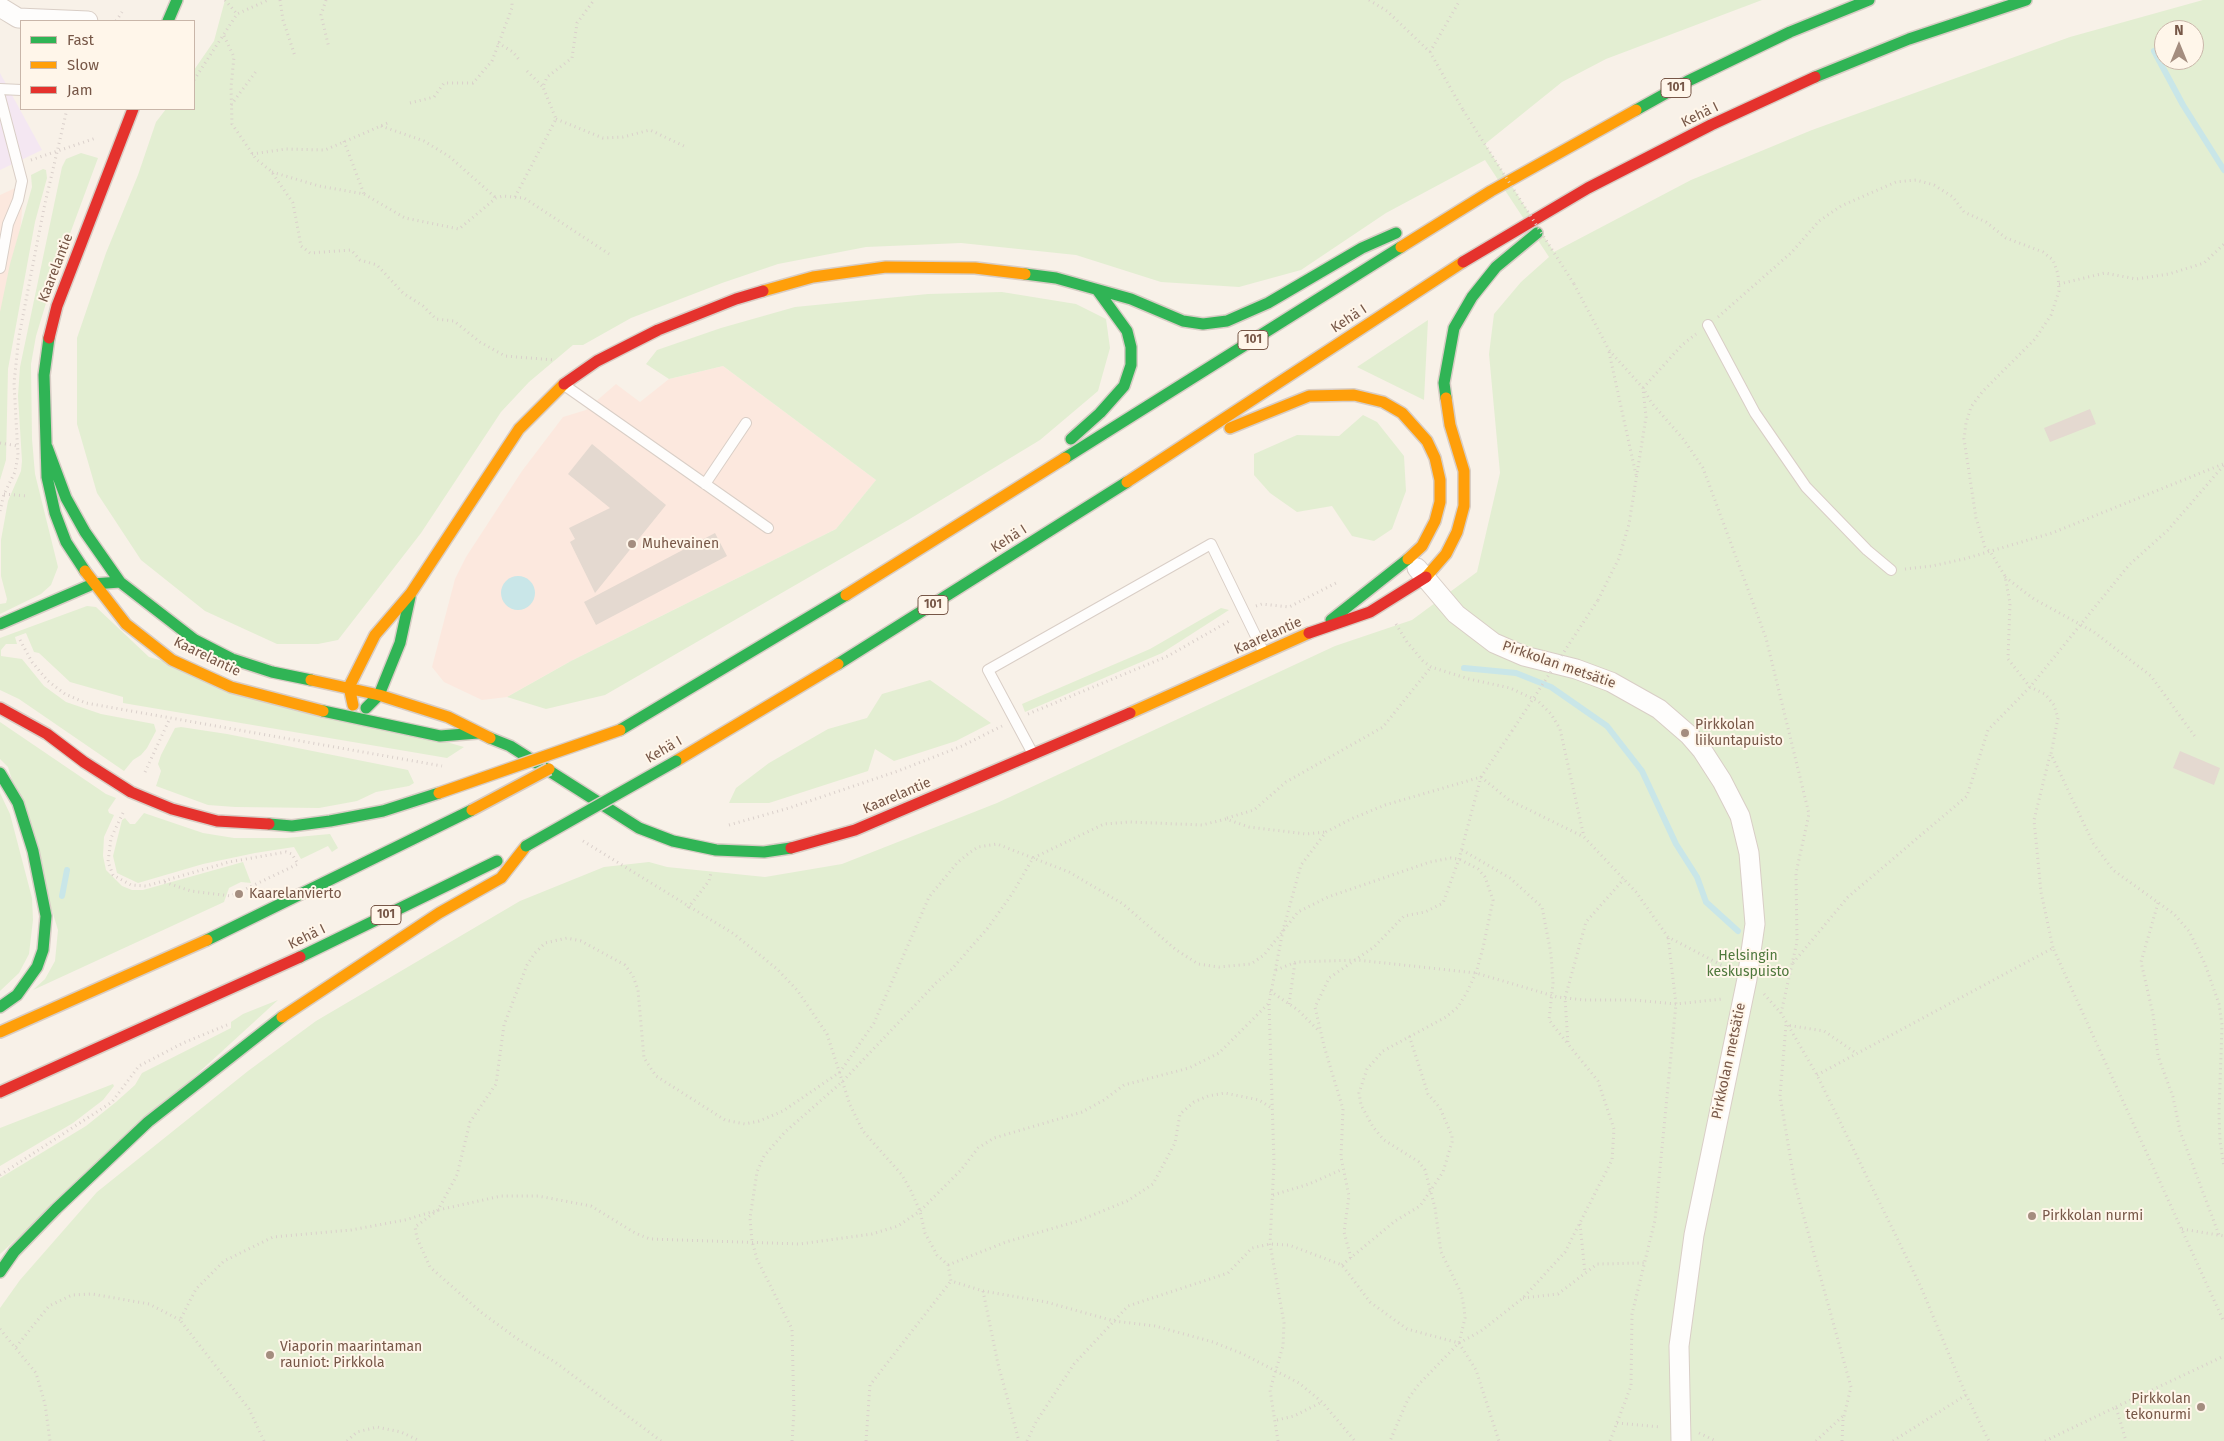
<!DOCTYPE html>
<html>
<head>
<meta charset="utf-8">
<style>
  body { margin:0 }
  #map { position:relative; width:2224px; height:1441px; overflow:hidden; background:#f8f1e8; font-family:"Fira Sans",sans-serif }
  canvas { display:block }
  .legend { position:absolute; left:20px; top:20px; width:175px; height:90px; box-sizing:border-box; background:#fff6ea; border:1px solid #c9b6a9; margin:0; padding:6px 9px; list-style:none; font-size:15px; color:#775747 }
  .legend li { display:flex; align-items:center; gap:10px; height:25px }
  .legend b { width:25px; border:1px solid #c9b6a9 }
  .north { position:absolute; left:2154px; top:20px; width:50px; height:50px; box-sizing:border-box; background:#fff6ea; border:1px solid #c9b6a9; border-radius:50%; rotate:0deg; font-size:14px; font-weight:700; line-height:20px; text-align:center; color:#775747 }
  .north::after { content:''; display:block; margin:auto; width:18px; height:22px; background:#a48d7f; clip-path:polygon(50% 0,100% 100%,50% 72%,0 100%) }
</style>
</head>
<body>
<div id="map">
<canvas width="2224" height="1441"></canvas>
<ul class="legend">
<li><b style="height:6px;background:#30b455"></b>Fast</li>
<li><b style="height:6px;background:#ff9f0a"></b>Slow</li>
<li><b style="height:6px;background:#e5322d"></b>Jam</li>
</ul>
<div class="north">N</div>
</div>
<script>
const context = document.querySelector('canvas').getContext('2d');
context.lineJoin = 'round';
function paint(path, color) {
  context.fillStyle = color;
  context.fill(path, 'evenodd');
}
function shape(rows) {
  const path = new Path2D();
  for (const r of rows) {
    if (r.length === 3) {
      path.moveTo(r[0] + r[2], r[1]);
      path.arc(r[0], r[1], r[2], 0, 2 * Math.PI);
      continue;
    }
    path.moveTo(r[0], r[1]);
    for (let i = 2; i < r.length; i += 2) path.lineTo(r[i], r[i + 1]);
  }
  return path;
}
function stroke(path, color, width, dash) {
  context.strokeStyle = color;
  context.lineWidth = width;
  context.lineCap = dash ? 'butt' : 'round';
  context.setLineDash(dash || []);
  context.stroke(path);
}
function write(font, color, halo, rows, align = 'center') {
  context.font = font + ' "Fira Sans",sans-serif';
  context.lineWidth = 4;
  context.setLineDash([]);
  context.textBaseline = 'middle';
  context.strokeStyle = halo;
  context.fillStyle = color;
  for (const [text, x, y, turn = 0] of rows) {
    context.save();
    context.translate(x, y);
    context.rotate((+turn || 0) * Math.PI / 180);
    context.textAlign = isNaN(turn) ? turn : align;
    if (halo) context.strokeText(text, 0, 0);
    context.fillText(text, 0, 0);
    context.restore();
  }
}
paint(shape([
  [24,184,21,223,7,315,0,448,0,195],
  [723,366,876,480,836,529,571,661,507,697,482,700,444,682,432,667,455,579,466,557,522,471,563,417,586,410,616,384,640,402,669,379]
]), '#fce8de');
paint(shape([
  [0,73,42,150,0,170]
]), '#f4e7f2');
paint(shape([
  [225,0,1762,0,1606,59,1562,82,1485,144,1554,252,1691,180,1812,130,2070,37,2203,0,2224,0,2224,1441,0,1441,0,1308,20,1280,97,1192,248,1071,316,1021,520,901,604,867,649,862,667,867,765,877,842,864,997,803,1335,646,1412,620,1477,572,1500,473,1489,354,1494,314,1521,282,1549,257,1485,160,1386,213,1301,270,1239,287,1161,282,1076,255,961,243,866,247,778,264,722,283,631,318,583,345,573,345,529,382,501,412,421,533,338,640,318,644,277,644,205,611,141,560,97,493,77,424,77,338,106,253,138,175,156,122,166,109,194,109,194,70,214,41],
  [2164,30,2194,30,2194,60,2164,60],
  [81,153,98,158,54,277,36,336,31,364,32,439,35,474,58,567,51,585,41,594,0,614,0,604,6,603,7,599,1,576,1,540,8,501,21,471,22,461,18,396,20,367,62,167,66,159],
  [43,169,46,170,47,178,35,222,8,369,6,460,0,480,0,312,10,264,32,187,31,175],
  [1002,292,1076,304,1106,319,1110,348,1098,391,1040,440,908,520,605,695,546,709,507,697,571,661,836,529,876,480,723,366,669,379,646,364,657,350,721,328,795,307,928,294],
  [1428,320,1424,400,1357,367],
  [1363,415,1377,422,1404,456,1406,491,1392,529,1374,541,1352,536,1332,506,1297,512,1270,493,1254,475,1254,454,1297,435,1339,436],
  [87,606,96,607,149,657,464,747,447,758,123,703,123,697,70,682,39,653,34,652,26,633,15,637,17,644,6,644,1,650,1,656,22,659,44,686,66,702,101,714,154,724,156,731,147,748,141,755,133,760,124,771,19,699,0,690,0,638],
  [1221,608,1229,610,1162,653,1025,712,1022,704,1150,649],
  [930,680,991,723,956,741,894,761,875,749,868,771,769,803,729,803,736,788,769,763,828,729,867,718,882,694],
  [0,722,106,794,116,798,108,810,109,813,114,815,104,837,103,856,106,870,122,886,132,890,143,890,243,862,251,883,241,882,229,888,224,902,33,990,45,979,55,961,58,930,8,767,0,759],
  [181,727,227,734,408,770,414,783,409,786,376,792,357,801,319,808,235,807,208,805,156,786,161,771,158,764,161,755,175,728],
  [0,793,10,814,32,898,33,920,29,954,19,973,0,991],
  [144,813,203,833,234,838,286,838,330,834,338,848,332,852,328,846,301,859,294,847,255,853,203,864,138,883,117,873,113,856,122,820,125,818,130,824,135,824],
  [278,1000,242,1033,0,1254,0,1178,86,1126,116,1102,135,1085,142,1073,231,1028,231,1022,243,1014],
  [113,1084,114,1086,103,1100,73,1123,0,1166,0,1128]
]), '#e3eed2');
paint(shape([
  [518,593,17]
]), '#c9e6e8');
stroke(shape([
  [2154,51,2183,105,2224,170],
  [1464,668,1516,673,1551,687,1607,726,1642,771,1676,844,1697,877,1706,902,1738,931],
  [62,896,67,870]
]), '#c9e6e8', 6);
paint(shape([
  [2090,409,2096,424,2050,442,2044,428],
  [592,444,666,505,595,593,570,542,575,539,569,528,610,508,568,474],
  [715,533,727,556,596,625,584,602],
  [2180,751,2220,768,2214,785,2173,768]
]), '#e4d9d0');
const lane = shape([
  [0,89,21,90],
  [0,97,22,181,18,200,8,224,0,268],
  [1708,325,1755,413,1806,487,1867,550,1891,570],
  [564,385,768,528],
  [705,484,746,423],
  [1033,754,988,670,1211,544,1263,651]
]);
const street = shape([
  [0,7,18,18,88,21],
  [1417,568,1456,614,1494,643,1524,656,1576,669,1611,682,1659,709,1689,735,1702,750,1722,781,1740,816,1749,853,1755,924,1747,979,1694,1235,1679,1346,1681,1441]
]);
const fast = shape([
  [168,21,177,0],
  [1815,77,1909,39,2026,0],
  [1636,110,1688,81,1790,32,1869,0],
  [1025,274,1056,278,1131,299,1183,321,1203,324,1227,321,1268,303,1362,248,1396,233],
  [49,338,44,375,47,477,55,513,66,542,85,571],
  [1446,398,1444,383,1454,328,1472,297,1496,267,1537,233],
  [1071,439,1100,413,1124,386,1131,365,1131,347,1127,331,1098,291],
  [47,447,66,498,85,532,120,582,195,640,232,659,272,672,311,680],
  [1065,458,1401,247],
  [1331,620,1408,559],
  [0,624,93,584,120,582],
  [838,664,1127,482],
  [366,708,379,695,400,643,410,597],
  [323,711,440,736,478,733],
  [620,730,846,595],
  [490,738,510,746,639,828,673,841,716,850,764,852,791,848],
  [0,773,18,803,33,851,46,916,43,950,37,967,17,995,0,1007],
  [269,824,292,826,330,821,383,811,439,793],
  [207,940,472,810],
  [300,957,497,861],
  [0,1272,14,1252,56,1209,148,1122,282,1017]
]);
const slow = shape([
  [1401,247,1491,191,1636,110],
  [763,291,813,277,886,267,975,268,1025,274],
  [1230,428,1309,396,1354,395,1383,402,1402,413,1427,441,1435,458,1440,480,1440,502,1435,521,1422,546,1408,559],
  [1127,482,1463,262],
  [85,571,126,624,172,660,231,687,323,711],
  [1426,577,1446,554,1457,532,1464,506,1464,471,1450,425,1446,398],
  [846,595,1065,458],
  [311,680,379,695,448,717,490,738],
  [353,705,349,687,375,635,411,593,519,429,564,384],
  [1130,713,1309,633],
  [676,761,838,664],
  [282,1017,439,913,501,878,526,846],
  [0,1032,207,940]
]);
const jam = shape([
  [1463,262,1588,188,1711,125,1815,77],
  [49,338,57,306,133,109],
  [564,384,597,361,658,330,736,299,763,291],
  [1309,633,1370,612,1426,577],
  [0,708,47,734,84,762,131,792,172,809,217,821,269,824],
  [791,848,855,830,1130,713],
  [0,1092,300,957]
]);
stroke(lane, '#d9cec6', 12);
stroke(street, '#d9cec6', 21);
stroke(fast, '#d8cdc5', 14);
stroke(slow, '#d8cdc5', 14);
stroke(jam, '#d8cdc5', 14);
stroke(shape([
  [225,0,237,14],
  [280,0,283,20,295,56],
  [326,0,321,15,329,48],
  [1369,0,1387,11,1430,52,1463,110],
  [116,21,122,12],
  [224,36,234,57,231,87,232,124,256,159,271,171,293,203,301,246,310,253,351,250,360,260,377,265,403,293,423,306,436,319,454,321,480,342,505,356,554,360],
  [498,43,513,52,520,61],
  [1430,52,1460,0],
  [527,71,543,87,547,77,572,58,577,23,594,0],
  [194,80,237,14,268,0],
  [410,103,434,97,444,83,473,83,492,61,512,8,512,0],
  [231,105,257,70],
  [556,119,603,138,623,137,650,130,686,147],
  [381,126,424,141,450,157,496,198],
  [344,141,364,194],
  [252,154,286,149,325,150,390,122],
  [31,160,96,138],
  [272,172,319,186,364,194,405,218,459,229,496,198,503,196,524,198,609,254],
  [515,197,556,119,543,87],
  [1574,284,1609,350,1643,388,1651,402,1684,440,1703,468,1766,638,1809,814,1796,873,1797,942,1781,1013,1817,1075,1920,1285,1966,1395,1989,1441],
  [2059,284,2105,273,2136,279,2169,274,2204,263,2224,244],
  [1718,317,1792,252,1819,221,1841,206,1896,182,1916,180,1934,185,1953,197,1964,212,1986,222,2006,238,2043,252,2053,260,2058,274,2059,291,2051,315,2035,339,1983,391,1971,407,1966,423,1964,439,1976,518,1985,547,1991,553,2005,576,2010,603,2008,659,2030,687,2045,694,2054,705,2058,718,2051,754,2093,843,2113,870,2174,914,2189,931,2205,964,2219,1004,2222,1025,2219,1114,2220,1141,2224,1167],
  [1609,352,1636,475],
  [0,443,18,446],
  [4,494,27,496],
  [0,511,4,494,15,472,18,455,14,383,19,336,44,208,67,109],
  [1905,569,1932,566,1964,559,2052,533,2223,464],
  [2005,577,2034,599,2094,632,2151,676,2196,738],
  [1598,600,1619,558,1629,524,1646,417,1643,388,1682,345,1696,334],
  [1256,606,1262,604,1289,607,1338,582],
  [1396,624,1407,642,1423,661,1431,667,1469,679,1510,688,1538,701,1551,714,1560,729,1584,837],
  [20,640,32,662,48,681,65,694,86,703,442,766],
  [1028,714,1168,656,1231,620],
  [2050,755,2034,820,2041,892,2053,948],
  [145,772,170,718],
  [1481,777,1509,800,1584,837,1636,892,1668,937,1729,969],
  [123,813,111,838,108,862,113,875,131,885,146,886,229,862,286,852,292,854,298,864,231,896,191,891,161,881],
  [1227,818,1254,810,1286,782,1383,727,1431,667],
  [729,825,789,808,898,771,962,746,1002,726],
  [583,841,734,934,777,969,797,990,827,1034,850,1105,863,1131,902,1175,911,1191,920,1211,925,1233,937,1255,948,1265,951,1281,983,1291,1046,1302,1114,1321,1155,1326,1213,1342,1243,1354,1299,1383,1322,1402,1355,1441],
  [1462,850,1510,878,1542,907,1551,954,1553,983,1549,1020,1568,1044],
  [2158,903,2141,962,2153,1014,2158,1056,2173,1097,2180,1131,2219,1235],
  [688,908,709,881,711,873],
  [1793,963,1848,897,1967,796,1988,730,2030,687,2129,565,2168,530,2224,465],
  [1276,970,1296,962,1357,960,1476,973,1557,997,1584,1000,1634,1000,1676,1004,1722,999],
  [1270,991,1298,1010,1320,1032],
  [1764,994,1781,1013],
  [1289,1004,1295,962],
  [1817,1075,2053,948,2224,1322],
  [0,1175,112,1102,139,1066,183,1043,227,1025],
  [1273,1195,1309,1184,1343,1169],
  [1580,1224,1585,1273],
  [2182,1229,2224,1236],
  [1351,1258,1344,1232,1349,1196,1341,1157,1343,1109,1324,1046,1315,1007,1329,978,1374,947,1404,916,1425,912,1443,903,1459,859,1481,777,1512,731],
  [948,1265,1006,1242,1078,1221,1127,1201,1153,1184,1175,1143,1180,1114,1194,1102,1208,1096,1225,1093,1259,1100,1273,1109],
  [1342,1265,1395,1221,1420,1206,1443,1172,1452,1142,1452,1136,1440,1108,1428,1094,1409,1035],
  [983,1291,998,1364,1019,1441],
  [1523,1298,1558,1294,1597,1264,1644,1263],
  [0,1329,36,1373,45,1404,50,1441],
  [1459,1343,1476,1370,1499,1441],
  [16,1347,49,1306,72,1295,92,1294,149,1304,180,1320],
  [2116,1407,2224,1356],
  [1277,1420,1294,1416,1322,1402],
  [1617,1423,1661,1427],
  [1699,1433,1716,1441],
  [264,1441,249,1409,180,1320,196,1289,224,1261,273,1237,351,1230,405,1220,438,1210,501,1196,538,1196,591,1206,635,1233,650,1239,800,1244,872,1234,898,1226,920,1211,961,1170,978,1148,994,1138,1082,1112,1104,1100,1124,1085,1189,1068,1219,1053,1269,1003],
  [347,1441,357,1432,377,1427,401,1432,420,1441],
  [661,1441,555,1362,519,1340,482,1313,430,1267,417,1238,415,1227,438,1210,457,1175,470,1122,496,1084,504,1025,527,965,535,953,545,943,567,938,581,941,625,965,633,976,638,990,644,1058,656,1076,725,1120,745,1124,759,1121,783,1111,840,1072,874,1023,929,897,957,863,969,853,978,847,997,844,1069,872,1123,904,1175,949,1198,964,1219,967,1251,964,1264,955,1298,912,1328,897,1430,862,1451,858,1459,859,1478,869,1485,877,1493,900,1483,948,1476,973,1467,992,1458,1007,1446,1017,1383,1051,1367,1069,1359,1093,1361,1105,1373,1127,1384,1140,1419,1162,1425,1170,1435,1208,1441,1252,1461,1293,1464,1307,1465,1318,1459,1343,1419,1384,1408,1399,1390,1441],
  [792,1441,794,1412,792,1329,757,1259,752,1241,750,1218,757,1172,764,1156,785,1132,843,1081,936,983,951,970,987,929,1012,894,1033,858,1104,824,1130,822,1202,825,1226,819,1249,827,1306,834,1326,832],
  [866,1441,870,1385,951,1281],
  [1027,1441,1036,1422,1074,1364,1128,1306,1228,1273,1252,1248,1270,1244,1289,1245,1342,1265,1370,1302,1407,1329,1459,1343,1481,1331,1523,1298,1565,1252,1612,1160,1614,1129,1598,1081,1568,1044,1565,998,1586,922,1624,879],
  [1278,1441,1270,1390,1283,1346,1284,1323,1270,1244,1274,1163,1269,1003,1283,930,1301,865,1326,832,1351,819,1385,805,1481,777],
  [1610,1441,1631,1386,1632,1314,1655,1220,1676,1004,1668,937],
  [1816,1441,1844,1415],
  [1842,1441,1843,1420,1851,1387,1795,1185,1780,1096,1786,1025,1824,1031,1856,1053],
  [1893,1441,1966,1395],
  [2045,1441,2116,1407,2126,1441]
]), '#dad0cb', 3, [1, 4]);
stroke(lane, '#fefdfc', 10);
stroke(street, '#fefdfc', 19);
stroke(fast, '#30b455', 11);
stroke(slow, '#ff9f0a', 11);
stroke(jam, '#e5322d', 11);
const fastBridge = shape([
  [526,846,676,761]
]);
const slowBridge = shape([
  [439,793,620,730],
  [472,810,549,769]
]);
stroke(fastBridge, '#d7ccc4', 14, []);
stroke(slowBridge, '#d7ccc4', 14, []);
stroke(shape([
  [1463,110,1574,284],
  [1512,731,1598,600]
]), '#dad0cb', 3, [1, 4]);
stroke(fastBridge, '#30b455', 11);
stroke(slowBridge, '#ff9f0a', 11);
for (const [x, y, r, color] of [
  [632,544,5,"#a48d7f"],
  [1685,733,5,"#a48d7f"],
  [239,894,5,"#a48d7f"],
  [2032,1216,5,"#a48d7f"],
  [270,1355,5,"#a48d7f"],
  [2201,1407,5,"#a48d7f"]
]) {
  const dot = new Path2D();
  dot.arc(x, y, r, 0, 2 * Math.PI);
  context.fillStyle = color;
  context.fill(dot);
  stroke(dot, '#fff6ea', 2);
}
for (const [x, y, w] of [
  [1676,88,30],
  [1253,340,30],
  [933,605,30],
  [386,915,30]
]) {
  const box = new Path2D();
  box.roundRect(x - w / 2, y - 9.5, w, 19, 4);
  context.fillStyle = '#fff6ea';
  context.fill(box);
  stroke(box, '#775747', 1);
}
write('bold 12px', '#775747', null, [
  ["101",1676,88],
  ["101",1253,340],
  ["101",933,605],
  ["101",386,915]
]);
write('14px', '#775747', '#fff6ea', [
  ["Kehä I",1700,115,-26],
  ["Kaarelantie",56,268,-69],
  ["Kehä I",1349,319,-33],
  ["Kehä I",1009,539,-32],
  ["Kaarelantie",1268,636,-24],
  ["Kaarelantie",207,657,26],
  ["Pirkkolan metsätie",1559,665,19],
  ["Kehä I",664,750,-30],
  ["Kaarelantie",897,796,-23],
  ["Kehä I",307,937,-26],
  ["Pirkkolan metsätie",1729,1061,-78]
]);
write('14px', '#775747', '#fff6ea', [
  ["Muhevainen",642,544],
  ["Pirkkolan",1695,725],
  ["liikuntapuisto",1695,741],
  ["Kaarelanvierto",249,894],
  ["Pirkkolan nurmi",2042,1216],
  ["Viaporin maarintaman",280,1347],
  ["rauniot: Pirkkola",280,1363],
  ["Pirkkolan",2191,1399,"right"],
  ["tekonurmi",2191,1415,"right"]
], 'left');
write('14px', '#4e783c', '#fff6ea', [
  ["Helsingin",1748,956],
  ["keskuspuisto",1748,972]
]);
</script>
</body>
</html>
